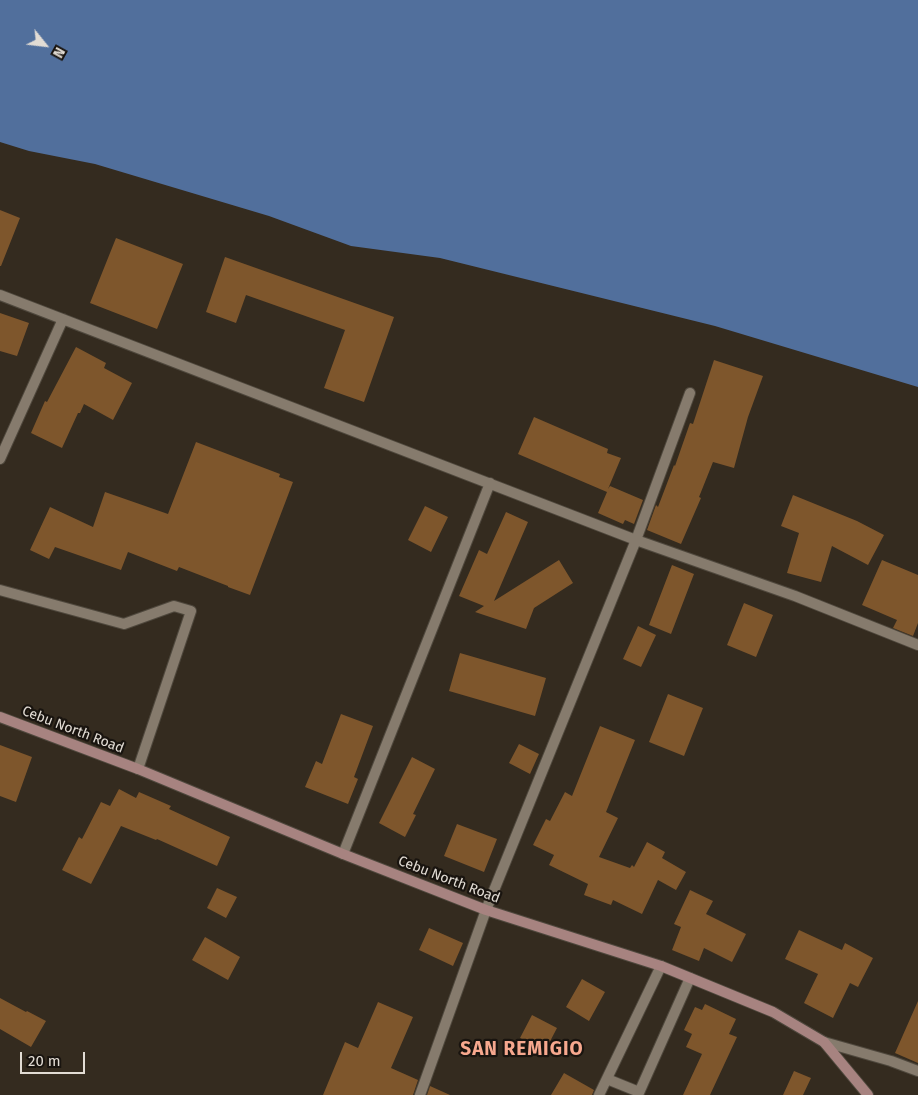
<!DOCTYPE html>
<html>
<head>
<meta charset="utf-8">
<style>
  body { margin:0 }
  #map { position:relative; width:918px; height:1095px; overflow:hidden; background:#342b1f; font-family:"Fira Sans",sans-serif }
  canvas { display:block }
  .north { position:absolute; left:20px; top:20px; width:50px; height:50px; -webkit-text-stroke:4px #19140f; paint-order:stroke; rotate:119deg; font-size:14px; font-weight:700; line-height:20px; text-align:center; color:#e2dcd4 }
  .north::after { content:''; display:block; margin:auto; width:18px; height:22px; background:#e2dcd4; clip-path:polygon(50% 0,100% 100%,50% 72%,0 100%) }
  .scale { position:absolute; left:20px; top:1052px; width:65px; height:22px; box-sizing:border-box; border:2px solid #e2dcd4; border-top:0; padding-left:6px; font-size:15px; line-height:18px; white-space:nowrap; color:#e2dcd4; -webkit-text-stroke:4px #19140f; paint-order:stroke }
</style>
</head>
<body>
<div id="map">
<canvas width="918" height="1095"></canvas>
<div class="north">N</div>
<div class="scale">20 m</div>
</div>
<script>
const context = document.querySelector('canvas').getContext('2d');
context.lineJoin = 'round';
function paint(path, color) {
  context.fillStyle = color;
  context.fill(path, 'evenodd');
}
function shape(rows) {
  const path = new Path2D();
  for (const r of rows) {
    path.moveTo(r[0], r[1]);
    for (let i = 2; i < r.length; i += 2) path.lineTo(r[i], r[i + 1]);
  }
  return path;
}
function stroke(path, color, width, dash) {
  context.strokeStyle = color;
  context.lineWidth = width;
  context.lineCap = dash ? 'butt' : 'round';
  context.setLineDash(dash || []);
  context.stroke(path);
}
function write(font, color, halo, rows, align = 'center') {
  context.font = font + ' "Fira Sans",sans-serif';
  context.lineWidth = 4.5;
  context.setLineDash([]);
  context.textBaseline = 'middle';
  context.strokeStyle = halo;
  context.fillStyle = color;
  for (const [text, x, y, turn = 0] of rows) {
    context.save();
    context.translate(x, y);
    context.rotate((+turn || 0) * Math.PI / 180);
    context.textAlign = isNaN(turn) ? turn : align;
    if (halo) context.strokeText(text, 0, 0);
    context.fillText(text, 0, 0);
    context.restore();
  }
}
paint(shape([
  [0,0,918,0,918,387,715,326,440,258,351,246,269,216,95,164,29,151,0,142]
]), '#516f9c');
paint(shape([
  [0,210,20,218,1,266,0,266],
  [116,238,183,264,157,329,90,303],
  [225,257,394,317,364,402,324,388,345,330,246,295,236,323,206,312],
  [0,313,29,323,17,356,0,351],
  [76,347,106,363,104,368,132,383,113,420,84,404,80,413,78,413,62,448,31,433,45,401,47,402],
  [714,360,763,376,748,417,734,468,713,462,699,497,701,498,681,544,647,530,656,505,658,507,674,465,675,466,690,423,693,424],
  [534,417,608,449,607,453,621,458,608,489,610,486,643,500,634,524,625,520,623,524,598,513,607,492,518,454],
  [196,442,280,474,279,477,293,482,250,595,228,587,228,586,179,567,177,571,128,552,121,570,55,547,49,559,30,550,50,507,93,527,105,492,168,514],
  [793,495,857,521,884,535,868,565,832,546,821,582,787,573,799,533,781,526],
  [425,506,448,517,431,552,408,540],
  [506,512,528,522,494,601,559,560,573,583,534,608,526,629,475,612,484,606,459,596,479,550,487,554],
  [882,560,918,575,918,623,913,636,893,628,897,620,862,605],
  [672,565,694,574,671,634,649,625],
  [744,603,773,615,756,657,727,645],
  [638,626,656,635,641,667,623,659],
  [460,653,546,678,535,716,449,691],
  [668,694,703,708,684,756,649,742],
  [341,714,373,726,354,777,358,779,348,804,305,787,316,761,322,764],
  [600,726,635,740,606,812,618,818,599,857,630,868,632,865,634,867,647,842,665,852,662,858,686,872,676,890,658,880,642,914,613,900,611,905,584,895,588,884,549,865,554,855,533,845,546,819,550,821,565,792,572,796],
  [519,744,539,754,530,774,509,763],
  [0,745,32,757,16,802,0,796],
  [412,757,435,769,413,814,416,815,405,837,379,823],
  [119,789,136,798,139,792,171,806,169,809,230,837,217,866,157,839,156,840,121,826,91,884,62,870,79,837,82,839,101,802,110,806],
  [457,824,497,839,484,872,444,856],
  [217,888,237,897,226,918,207,908],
  [690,890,713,901,706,914,746,934,732,962,704,948,699,961,672,950,681,927,674,924],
  [429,928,463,943,453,966,419,950],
  [799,930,842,950,845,943,873,958,858,987,850,983,833,1018,804,1003,818,974,785,959],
  [205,937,240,957,228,980,192,960],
  [582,979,605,992,589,1021,566,1007],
  [0,998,26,1012,27,1011,46,1021,31,1047,0,1029],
  [918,1001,918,1063,895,1053],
  [378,1002,413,1017,391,1068,418,1080,413,1095,323,1095,345,1042,358,1048],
  [705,1004,736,1019,729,1034,737,1037,710,1095,683,1095,702,1054,686,1047,692,1034,684,1030,695,1007,702,1010],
  [532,1015,557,1028,545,1051,520,1038],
  [794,1071,811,1078,803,1095,783,1095],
  [564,1073,594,1090,592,1095,551,1095],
  [430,1086,450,1095,427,1095]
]), '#7e562c');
const service = shape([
  [0,590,124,624,174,606,191,611,138,769],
  [607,1079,639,1092],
  [599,1095,661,966],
  [638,1095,690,978]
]);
const minor = shape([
  [0,295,636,540,795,596,918,645],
  [0,459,63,319],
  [343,854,490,483],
  [486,910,636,540,690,393],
  [824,1042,891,1061,918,1071]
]);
const tertiary = shape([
  [420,1095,486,910]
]);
const secondary = shape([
  [0,717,138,769,343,854,486,910,661,966,773,1012,824,1042,868,1095]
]);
stroke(service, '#4f483d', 12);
stroke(minor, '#4f483d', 12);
stroke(tertiary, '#4f483d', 12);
stroke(secondary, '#4f483d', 12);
stroke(service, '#867b6d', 10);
stroke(minor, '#867b6d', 10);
stroke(tertiary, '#867b6d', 10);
stroke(secondary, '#a78380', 10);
write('14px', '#e2dcd4', '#19140f', [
  ["Cebu North Road",73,730,21],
  ["Cebu North Road",449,880,21]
]);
context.letterSpacing = '1px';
write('bold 19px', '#f7a88e', '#19140f', [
  ["SAN REMIGIO",522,1050]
]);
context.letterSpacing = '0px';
</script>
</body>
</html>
